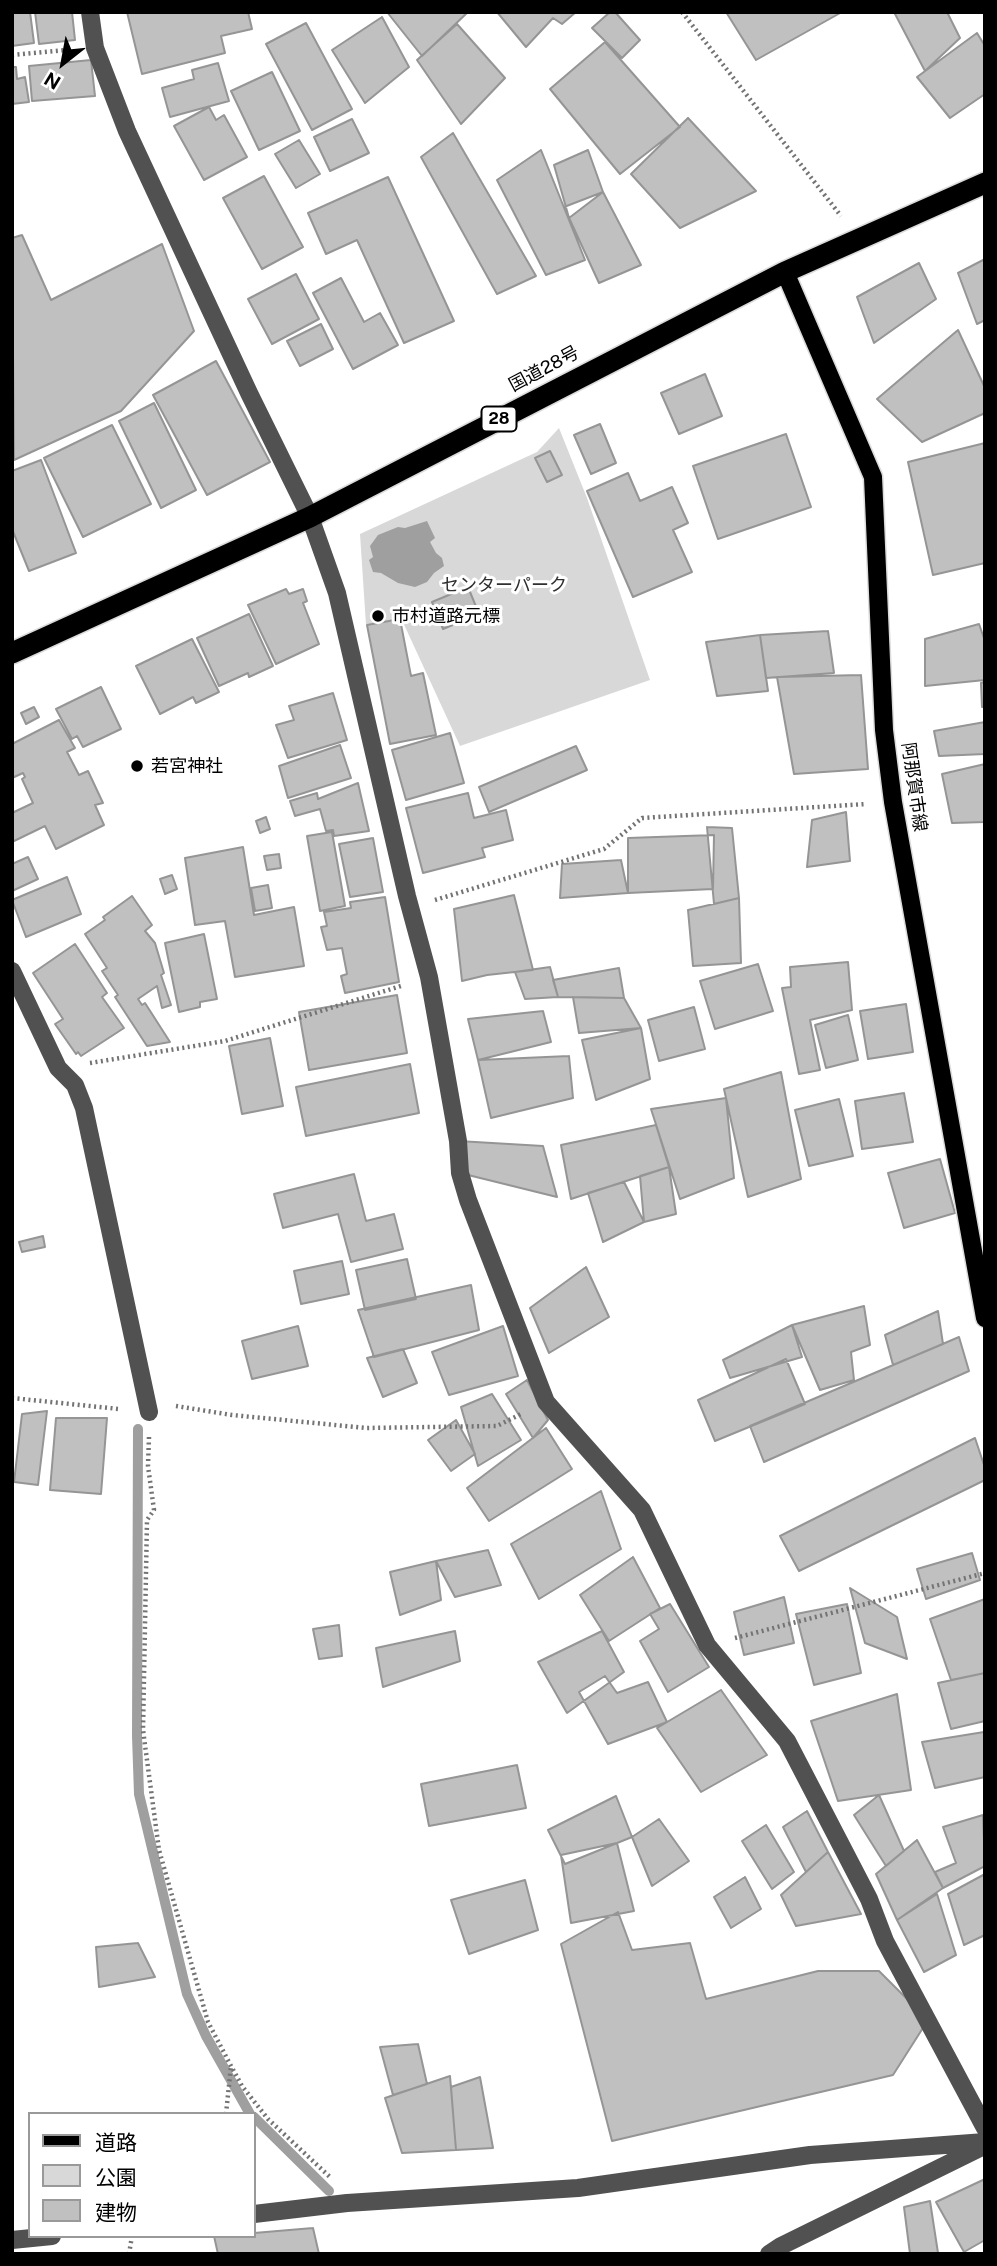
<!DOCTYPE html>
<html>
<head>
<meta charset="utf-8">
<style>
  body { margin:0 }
  #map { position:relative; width:997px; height:2266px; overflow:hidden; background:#fff; font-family:"Public Sans","Noto Sans JP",sans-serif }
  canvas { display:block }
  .frame { position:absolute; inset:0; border:14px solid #000; pointer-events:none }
  .legend { position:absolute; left:28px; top:2112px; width:228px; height:126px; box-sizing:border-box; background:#fff; border:2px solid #999; margin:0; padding:9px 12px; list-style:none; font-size:21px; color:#000 }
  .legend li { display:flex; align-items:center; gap:14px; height:35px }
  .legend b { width:35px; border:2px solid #999 }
  .north { position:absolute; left:28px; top:28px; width:70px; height:70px; -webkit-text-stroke:5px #fff; paint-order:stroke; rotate:211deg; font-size:19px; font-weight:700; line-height:28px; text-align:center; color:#000 }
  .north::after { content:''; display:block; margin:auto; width:24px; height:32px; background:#000; clip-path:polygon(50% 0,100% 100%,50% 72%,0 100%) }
</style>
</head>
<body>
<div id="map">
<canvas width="997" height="2266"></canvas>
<div class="frame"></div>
<ul class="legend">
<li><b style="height:9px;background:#000"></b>道路</li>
<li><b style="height:19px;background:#d8d8d8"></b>公園</li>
<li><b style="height:19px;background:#c0c0c0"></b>建物</li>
</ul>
<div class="north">N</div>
</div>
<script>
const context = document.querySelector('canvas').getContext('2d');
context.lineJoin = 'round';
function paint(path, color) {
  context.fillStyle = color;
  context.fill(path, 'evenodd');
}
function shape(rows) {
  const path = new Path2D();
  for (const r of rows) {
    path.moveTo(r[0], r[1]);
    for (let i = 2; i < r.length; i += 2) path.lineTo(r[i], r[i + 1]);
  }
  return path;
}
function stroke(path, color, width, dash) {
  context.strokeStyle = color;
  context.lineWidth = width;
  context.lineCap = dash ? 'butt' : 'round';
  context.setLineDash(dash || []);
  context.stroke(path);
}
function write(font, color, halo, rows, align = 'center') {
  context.font = font + ' "Public Sans","Noto Sans JP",sans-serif';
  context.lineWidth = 6;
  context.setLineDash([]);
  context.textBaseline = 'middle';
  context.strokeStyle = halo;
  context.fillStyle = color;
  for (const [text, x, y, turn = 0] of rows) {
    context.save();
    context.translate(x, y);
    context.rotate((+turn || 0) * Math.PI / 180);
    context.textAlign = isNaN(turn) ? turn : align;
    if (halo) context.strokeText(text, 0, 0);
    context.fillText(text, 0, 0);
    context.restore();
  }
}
paint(shape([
  [559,428,587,498,650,680,460,746,401,618,366,625,360,534,537,452]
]), '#d8d8d8');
paint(shape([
  [427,521,435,538,430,542,436,553,442,558,444,566,434,573,427,582,415,587,398,583,381,573,373,572,369,560,373,557,370,546,378,535,398,527,405,528]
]), '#9f9f9f');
stroke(shape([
  [138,1429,137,1736,139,1794,187,1994,206,2036,250,2114],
  [254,2117,329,2191]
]), '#9f9f9f', 10);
const building = shape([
  [12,12,30,12,34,43,12,46,12,12],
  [35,12,72,12,75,40,39,44,35,12],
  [127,12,248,12,252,29,221,36,225,53,142,74,127,12],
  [387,12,468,12,422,56,387,12],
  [497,12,576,12,562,24,553,18,526,47,497,12],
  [610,12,615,12,640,40,622,58,592,28,610,12],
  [726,12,842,12,756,60,726,12],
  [894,12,947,12,960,38,925,71,894,12],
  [382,17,409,67,365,103,332,50,382,17],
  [306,23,352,109,312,130,266,44,306,23],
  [457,24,505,78,461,124,417,60,457,24],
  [977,33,985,46,985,94,950,118,917,77,977,33],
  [605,42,680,127,620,174,550,89,605,42],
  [91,60,95,96,32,101,29,66,91,60],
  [218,63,229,101,170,117,162,88,194,79,192,70,218,63],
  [12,67,16,67,17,79,25,77,29,102,12,104,12,67],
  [272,72,300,131,259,150,231,91,272,72],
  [209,107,216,120,224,115,247,157,204,180,174,126,209,107],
  [688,118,756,191,680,228,631,174,688,118],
  [352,119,369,153,330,171,314,137,352,119],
  [453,133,536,276,497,294,421,157,453,133],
  [299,140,320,174,296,188,275,154,299,140],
  [541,150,585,260,546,275,497,180,541,150],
  [588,150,603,192,569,218,554,165,588,150],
  [264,176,303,247,262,269,223,198,264,176],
  [388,177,454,321,404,343,357,240,326,254,308,213,388,177],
  [603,192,641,265,599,283,564,207,603,192],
  [22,235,51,300,162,244,194,331,121,411,14,460,12,238,22,235],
  [985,259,985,320,977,324,958,273,985,259],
  [919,263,936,299,874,343,857,297,919,263],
  [296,274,319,319,272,344,248,299,296,274],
  [341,278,364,322,380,313,398,345,353,369,313,293,341,278],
  [321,324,333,349,300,366,287,341,321,324],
  [958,330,985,388,985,413,922,442,877,399,958,330],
  [216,361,270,462,207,495,153,395,216,361],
  [705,374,722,416,679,434,661,393,705,374],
  [154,403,196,490,161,508,119,421,154,403],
  [600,424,616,463,591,474,574,435,600,424],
  [112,425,151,504,83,537,44,458,112,425],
  [786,434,811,507,718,539,693,466,786,434],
  [985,443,985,563,933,575,908,462,985,443],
  [550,451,562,475,547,482,535,458,550,451],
  [41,460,76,553,29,571,12,529,12,471,41,460],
  [628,473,640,501,672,487,688,523,673,530,692,572,633,597,587,491,628,473],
  [468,587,479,614,443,629,432,602,468,587],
  [286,589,289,594,303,589,307,601,303,603,319,644,276,664,248,605,286,589],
  [249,614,273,666,249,677,248,673,219,686,197,638,249,614],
  [400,619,411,676,423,673,436,735,390,744,367,625,400,619],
  [979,624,985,641,985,680,925,686,925,639,979,624],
  [828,631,834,673,766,678,760,635,828,631],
  [760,635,768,691,717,696,706,642,760,635],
  [192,639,219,692,196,703,193,697,160,714,136,666,192,639],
  [861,675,868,769,794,774,777,677,861,675],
  [985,682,985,707,982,707,981,683,985,682],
  [101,687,121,729,83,747,77,736,72,739,56,709,101,687],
  [333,693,347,740,288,758,276,725,294,720,289,706,333,693],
  [34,707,39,717,26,724,21,713,34,707],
  [59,720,75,748,67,752,79,775,88,771,103,803,95,805,104,825,56,849,45,826,12,842,12,813,33,803,22,779,25,777,23,773,12,778,12,744,59,720],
  [985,722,985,754,939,756,934,731,985,722],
  [450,733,464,783,406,800,392,750,450,733],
  [340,745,351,778,288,798,279,766,340,745],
  [576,746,587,770,489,812,479,787,576,746],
  [985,764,985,822,952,823,942,774,985,764],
  [358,783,369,831,334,836,333,830,326,831,320,809,295,816,290,801,317,793,318,799,358,783],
  [468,793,474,818,506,810,513,840,482,848,485,857,423,873,406,808,468,793],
  [846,812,850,861,807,867,812,820,846,812],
  [266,817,270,829,260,833,256,821,266,817],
  [707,827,732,828,739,898,714,904,707,827],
  [332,832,345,906,320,911,307,836,332,832],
  [714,835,713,889,628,893,628,838,714,835],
  [373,838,383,892,350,897,339,844,373,838],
  [243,847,254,915,294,907,304,966,235,977,225,921,195,925,185,858,243,847],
  [279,854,281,868,267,870,264,856,279,854],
  [28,857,38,879,12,891,12,864,28,857],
  [621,860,628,893,560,898,562,864,621,860],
  [172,875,177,889,165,894,160,879,172,875],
  [67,877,81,914,26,937,12,900,67,877],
  [268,885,272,908,255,911,251,888,268,885],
  [514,895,533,970,487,975,462,981,454,909,514,895],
  [132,896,152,925,145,931,155,943,164,973,161,975,171,1005,162,1008,157,986,138,999,142,1005,145,1003,170,1042,147,1046,115,997,118,995,102,971,107,968,85,934,105,920,103,917,132,896],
  [385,897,399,982,345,993,341,976,347,974,342,948,327,950,321,927,327,926,324,912,351,908,350,902,385,897],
  [739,898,741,963,693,966,688,910,739,898],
  [204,934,217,999,200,1002,200,1007,179,1012,165,943,204,934],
  [75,944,107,993,102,997,124,1028,81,1056,78,1052,76,1054,55,1024,63,1019,33,973,75,944],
  [848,962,852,1010,810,1020,820,1070,799,1074,782,988,791,987,790,967,848,962],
  [758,964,773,1011,715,1029,700,981,758,964],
  [550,967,558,997,525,999,515,972,550,967],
  [619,968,624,998,558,997,553,980,619,968],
  [397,995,407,1053,309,1070,299,1012,397,995],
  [573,997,624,998,641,1028,579,1033,573,997],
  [906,1004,913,1052,868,1059,860,1011,906,1004],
  [694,1007,705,1049,659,1061,648,1020,694,1007],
  [543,1011,551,1042,478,1060,468,1019,543,1011],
  [848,1015,858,1060,826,1068,815,1025,848,1015],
  [641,1028,650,1079,596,1100,582,1040,641,1028],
  [270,1038,283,1106,242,1114,229,1046,270,1038],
  [569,1056,573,1098,491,1118,478,1060,569,1056],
  [410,1064,419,1113,306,1136,296,1087,410,1064],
  [781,1072,801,1179,748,1197,724,1089,781,1072],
  [904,1093,913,1142,862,1149,855,1101,904,1093],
  [726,1098,734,1178,680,1199,651,1109,726,1098],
  [839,1099,853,1156,809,1166,795,1110,839,1099],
  [656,1125,669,1167,571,1199,561,1145,656,1125],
  [458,1141,543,1146,557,1197,460,1173,458,1141],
  [940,1159,955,1213,904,1228,888,1173,940,1159],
  [669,1167,676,1214,644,1222,640,1176,669,1167],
  [354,1174,366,1221,394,1214,403,1249,351,1262,338,1214,283,1228,274,1194,354,1174],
  [624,1182,644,1222,603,1242,588,1193,624,1182],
  [43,1236,45,1247,22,1252,19,1242,43,1236],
  [407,1259,416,1299,365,1310,356,1270,407,1259],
  [342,1261,349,1294,301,1304,294,1271,342,1261],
  [586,1267,609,1317,549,1353,530,1308,586,1267],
  [471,1285,479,1330,374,1357,358,1310,471,1285],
  [864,1306,870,1345,851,1352,854,1380,820,1390,792,1325,864,1306],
  [938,1311,943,1344,893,1365,885,1335,938,1311],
  [792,1325,802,1357,730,1378,723,1360,792,1325],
  [298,1326,308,1366,252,1379,242,1341,298,1326],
  [503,1326,518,1376,449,1395,432,1352,503,1326],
  [959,1337,969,1371,764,1462,750,1426,959,1337],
  [403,1349,417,1383,383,1397,367,1358,403,1349],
  [786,1359,805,1404,715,1441,698,1400,786,1359],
  [527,1380,548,1420,533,1438,506,1394,527,1380],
  [492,1394,521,1440,478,1466,461,1407,492,1394],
  [47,1411,38,1485,14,1482,22,1414,47,1411],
  [56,1418,107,1418,101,1494,50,1490,56,1418],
  [456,1420,475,1454,451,1471,428,1440,456,1420],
  [546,1428,572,1469,489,1521,467,1488,546,1428],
  [975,1438,985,1468,985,1480,799,1571,780,1536,975,1438],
  [601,1491,621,1549,539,1599,511,1544,601,1491],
  [488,1550,501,1585,455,1597,436,1561,488,1550],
  [972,1553,980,1580,926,1599,917,1569,972,1553],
  [633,1557,660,1608,609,1641,580,1595,633,1557],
  [436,1561,441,1600,400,1615,390,1572,436,1561],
  [850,1588,897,1617,907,1659,865,1643,850,1588],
  [784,1597,794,1643,744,1655,734,1612,784,1597],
  [985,1599,985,1673,951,1680,930,1619,985,1599],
  [670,1604,709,1667,668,1692,640,1641,659,1629,650,1614,670,1604],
  [847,1604,861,1673,814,1685,796,1614,847,1604],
  [339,1625,342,1656,319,1659,313,1629,339,1625],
  [455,1631,460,1661,383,1687,376,1648,455,1631],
  [602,1631,624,1672,567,1713,538,1662,602,1631],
  [985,1673,985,1721,951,1729,938,1683,985,1673],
  [605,1676,617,1693,648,1682,667,1722,608,1744,579,1692,605,1676],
  [721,1690,767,1755,701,1792,657,1728,721,1690],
  [897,1694,911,1790,838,1801,811,1721,897,1694],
  [984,1732,985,1777,935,1788,922,1742,984,1732],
  [517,1765,526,1808,429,1826,421,1784,517,1765],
  [879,1795,904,1851,886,1866,854,1815,879,1795],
  [616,1796,632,1837,565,1864,548,1830,616,1796],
  [807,1811,828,1852,806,1872,783,1827,807,1811],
  [983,1815,985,1866,943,1888,935,1872,956,1863,943,1827,983,1815],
  [659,1819,689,1861,652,1886,632,1837,659,1819],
  [766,1825,794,1872,772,1889,742,1841,766,1825],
  [917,1840,943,1888,897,1920,876,1874,917,1840],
  [617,1843,634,1911,571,1923,561,1855,617,1843],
  [828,1852,861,1914,796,1926,781,1895,828,1852],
  [985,1874,985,1935,964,1945,948,1894,985,1874],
  [745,1877,761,1909,731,1928,714,1897,745,1877],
  [525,1880,538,1930,469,1954,451,1900,525,1880],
  [937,1894,956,1955,924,1972,897,1920,937,1894],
  [618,1912,632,1950,690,1943,706,1999,818,1971,879,1971,928,2020,893,2075,612,2141,561,1944,618,1912],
  [138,1943,155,1977,99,1987,96,1947,138,1943],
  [418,2044,427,2084,393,2095,380,2047,418,2044],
  [450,2076,456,2150,402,2153,385,2098,450,2076],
  [480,2077,493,2148,456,2150,451,2087,480,2077],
  [985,2179,985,2240,964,2252,936,2202,985,2179],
  [930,2201,938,2253,910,2254,904,2207,930,2201],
  [313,2228,319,2254,218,2254,214,2236,254,2236,254,2233,313,2228]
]);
paint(building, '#c0c0c0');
stroke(building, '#959595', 2);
const major = shape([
  [785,272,873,477,884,730,893,802,985,1318]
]);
const highway = shape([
  [12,653,310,517,785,272,985,183]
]);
stroke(major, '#dbdbdb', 21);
stroke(highway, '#dbdbdb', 24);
stroke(shape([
  [682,12,841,216],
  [12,55,67,50],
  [435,900,604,849,642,818,866,804],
  [90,1063,225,1041,404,985],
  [12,1398,119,1409],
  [176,1406,232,1415,366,1428,497,1426,523,1413],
  [149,1437,148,1466,154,1510,147,1520,143,1730,159,1850,208,2022,231,2066,242,2086,268,2119,331,2178],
  [735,1638,985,1573],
  [226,2114,231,2066],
  [129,2254,132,2236]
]), '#737373', 4.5, [2, 3.5]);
stroke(shape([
  [90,12,95,48,127,131,249,393,310,517,337,593,407,896,429,977,458,1141,460,1173,468,1200,546,1402,642,1510,707,1645,787,1741,869,1899,885,1941,985,2128],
  [12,971,58,1068,75,1085,84,1108,149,1412],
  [254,2214,347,2203,578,2188,810,2155,985,2142],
  [12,2240,52,2236],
  [769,2254,781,2246,982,2147]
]), '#515151', 18);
stroke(major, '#000', 18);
stroke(highway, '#000', 21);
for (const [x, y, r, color] of [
  [378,616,7,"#000"],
  [137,766,7,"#000"]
]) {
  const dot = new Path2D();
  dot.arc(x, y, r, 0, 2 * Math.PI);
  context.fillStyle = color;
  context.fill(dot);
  stroke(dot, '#fff', 2.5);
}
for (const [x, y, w] of [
  [499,419,35]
]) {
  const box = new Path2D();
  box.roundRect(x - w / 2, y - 12.5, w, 25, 5);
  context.fillStyle = '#fff';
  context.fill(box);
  stroke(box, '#000', 2);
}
write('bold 16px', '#000', null, [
  ["28",499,419]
]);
write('18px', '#000', '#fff', [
  ["国道28号",544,369,-28],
  ["阿那賀市線",914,787,82]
]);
write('18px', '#2f2f2f', '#fff', [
  ["センターパーク",504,585]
]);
write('18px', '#000', '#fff', [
  ["市村道路元標",392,616],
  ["若宮神社",151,766]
], 'left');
</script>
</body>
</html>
